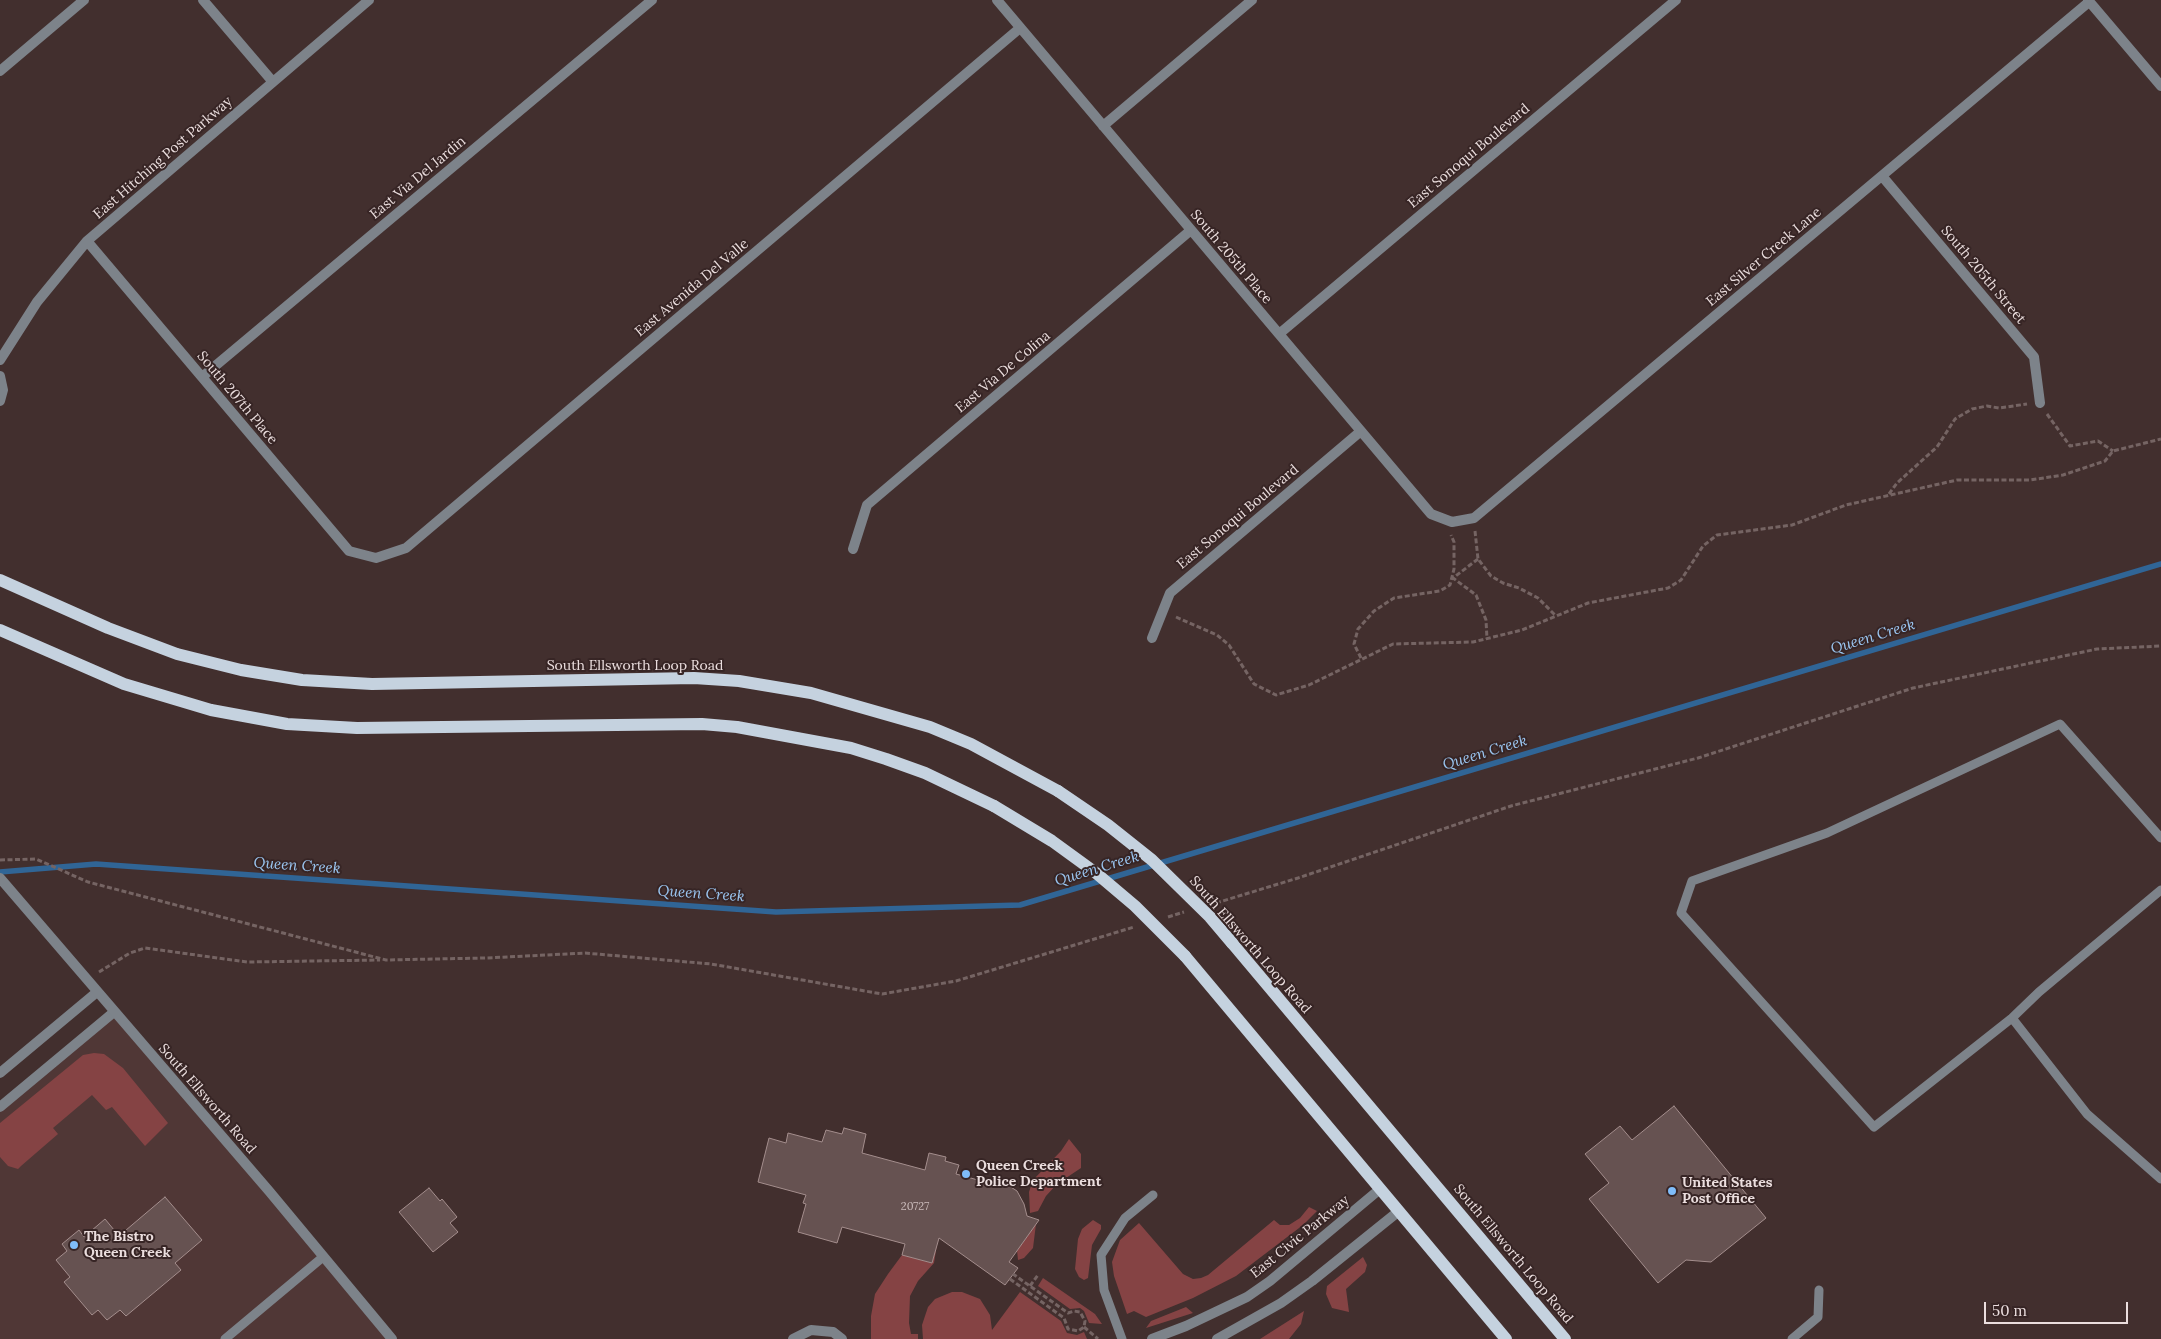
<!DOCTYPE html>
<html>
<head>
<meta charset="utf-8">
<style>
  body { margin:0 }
  #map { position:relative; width:2161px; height:1339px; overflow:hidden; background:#422f2e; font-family:Lora,serif }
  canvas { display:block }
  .scale { position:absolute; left:1984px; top:1302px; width:144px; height:22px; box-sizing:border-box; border:2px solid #ebdede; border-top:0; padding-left:6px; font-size:15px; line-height:18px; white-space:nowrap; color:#ebdede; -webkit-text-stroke:4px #372525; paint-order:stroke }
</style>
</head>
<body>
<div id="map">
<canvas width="2161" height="1339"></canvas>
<div class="scale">50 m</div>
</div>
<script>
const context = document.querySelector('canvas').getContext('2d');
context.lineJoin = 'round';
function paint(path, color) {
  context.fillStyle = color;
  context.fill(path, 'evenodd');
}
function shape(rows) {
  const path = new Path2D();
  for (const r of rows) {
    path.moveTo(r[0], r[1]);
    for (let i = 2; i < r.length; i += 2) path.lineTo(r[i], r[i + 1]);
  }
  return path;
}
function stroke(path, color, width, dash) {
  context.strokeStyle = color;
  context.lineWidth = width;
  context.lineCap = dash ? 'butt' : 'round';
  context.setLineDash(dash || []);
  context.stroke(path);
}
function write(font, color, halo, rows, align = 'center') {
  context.font = font + ' Lora,serif';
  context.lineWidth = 4;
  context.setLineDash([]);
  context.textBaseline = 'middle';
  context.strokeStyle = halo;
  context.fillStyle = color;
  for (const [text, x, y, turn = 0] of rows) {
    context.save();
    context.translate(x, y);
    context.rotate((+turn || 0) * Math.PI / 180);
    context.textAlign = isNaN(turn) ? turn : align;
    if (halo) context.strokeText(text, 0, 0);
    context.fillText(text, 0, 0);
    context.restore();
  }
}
paint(shape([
  [114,1012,393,1339,0,1339,0,1107]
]), '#503736');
paint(shape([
  [94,1053,104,1054,123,1068,168,1123,145,1146,112,1107,106,1110,92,1095,53,1128,58,1134,21,1166,18,1169,8,1166,0,1157,0,1123,83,1055],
  [1069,1139,1081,1154,1081,1168,1057,1184,1046,1196,1038,1211,1030,1213,1029,1192,1033,1180,1061,1151],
  [1309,1207,1317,1211,1303,1225,1236,1276,1193,1298,1146,1317,1134,1311,1127,1314,1114,1276,1112,1262,1120,1240,1139,1223,1183,1274,1193,1279,1201,1278,1208,1275,1274,1220,1280,1225,1289,1225,1300,1218],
  [1093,1220,1101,1225,1101,1229,1092,1245,1088,1278,1084,1280,1079,1277,1075,1269,1078,1239,1082,1229],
  [1036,1224,1033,1248,1024,1258,1018,1260,1017,1250],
  [937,1244,934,1263,918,1281,910,1296,909,1323,911,1334,918,1334,918,1339,871,1339,871,1316,875,1294,888,1274,902,1255,932,1263],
  [1363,1257,1367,1265,1365,1272,1346,1289,1349,1312,1332,1308,1326,1294,1327,1286],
  [1043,1278,1095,1314,1102,1324,1089,1323,1084,1311,1080,1308,1070,1309,1038,1286],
  [952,1292,962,1292,980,1299,990,1315,992,1330,1020,1292,1061,1321,1067,1333,1077,1335,1084,1332,1087,1339,923,1339,922,1325,928,1307,935,1299],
  [1186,1307,1193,1313,1146,1328,1151,1321],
  [1304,1311,1301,1324,1289,1339,1260,1339]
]), '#854344');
stroke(shape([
  [0,872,96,864,776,912,1020,905,2161,564]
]), '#306596', 5.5);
const building = shape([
  [1674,1106,1766,1218,1711,1262,1686,1260,1658,1283,1589,1199,1609,1183,1585,1154,1620,1126,1632,1140,1674,1106],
  [844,1128,866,1134,862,1153,925,1170,929,1153,946,1157,945,1161,959,1165,956,1174,989,1183,1003,1182,1017,1191,1024,1204,1027,1216,1039,1220,1009,1262,1018,1268,1005,1285,939,1238,932,1263,902,1255,905,1244,842,1227,837,1243,798,1232,806,1204,803,1203,806,1195,758,1182,769,1138,786,1143,788,1133,822,1142,826,1130,842,1134,844,1128],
  [429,1188,440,1201,442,1199,457,1217,450,1223,458,1232,433,1252,399,1212,429,1188],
  [165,1197,202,1240,175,1263,181,1270,126,1316,120,1310,107,1320,98,1310,92,1315,64,1282,70,1277,56,1260,67,1251,62,1244,79,1230,84,1237,105,1219,119,1236,165,1197]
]);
paint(building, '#665251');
stroke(building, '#a48e8d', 1);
stroke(shape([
  [2047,414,2070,446,2098,441,2113,451],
  [1889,494,1897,483,1937,447,1955,419,1972,409,1987,406,1999,408,2027,404],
  [1475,531,1478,559,1491,576,1503,583,1519,588,1538,598,1556,616],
  [1478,559,1453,578,1476,595,1486,620,1487,639],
  [1176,617,1217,635,1229,645,1254,684,1276,695,1309,685,1393,644,1473,642,1522,630,1588,603,1668,588,1681,580,1703,546,1717,535,1792,525,1846,505,1957,480,2030,480,2063,475,2105,461,2113,451,2161,439],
  [1361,658,1354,644,1358,629,1374,611,1394,598,1440,591,1450,585,1454,569,1454,542,1451,535],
  [0,860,36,859,88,882,386,960,486,958,585,953,711,964,882,994,956,981,1134,927],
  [1216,903,1298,878,1511,806,1698,758,1913,688,2097,649,2161,646],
  [1168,917,1184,912],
  [99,972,130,953,145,948,247,962,380,960],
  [1010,1279,1064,1318,1068,1329,1078,1331,1084,1327,1085,1321,1080,1312,1074,1311,1068,1313,1013,1274],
  [1030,1286,1038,1275],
  [1084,1327,1098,1339]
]), '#756463', 3, [5, 2.5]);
stroke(shape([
  [2161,838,2060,724,1827,833,1692,881,1681,913,1874,1127,2012,1018,2039,992,2161,890],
  [2012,1018,2087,1114,2161,1179],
  [225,1339,323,1257],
  [1122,1339,1104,1290,1101,1255,1125,1218,1153,1195],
  [1792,1339,1818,1317,1819,1290]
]), '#7d838a', 9);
stroke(shape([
  [203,0,273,82],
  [997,0,1431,514,1452,522,1474,518,2089,2],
  [2088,0,2161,86],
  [0,71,84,0],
  [1103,126,1252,0],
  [1882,176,2034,357,2040,403],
  [87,241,349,551,376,558,406,548,1020,28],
  [1279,334,1676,0],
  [0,360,37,302,87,241,369,0],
  [0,376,3,390,0,401],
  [202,377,652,0],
  [853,549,867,505,1191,230],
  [1152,638,1170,593,1361,431],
  [0,1073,97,992],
  [0,1107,114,1012]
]), '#7d838a', 10);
stroke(shape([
  [0,878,269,1191,392,1339],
  [793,1339,811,1330,833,1332,842,1339],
  [1152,1339,1186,1326,1247,1297,1270,1281,1380,1189],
  [1217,1339,1281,1303,1312,1281,1399,1211]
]), '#7d838a', 10);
stroke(shape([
  [0,580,108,628,177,654,241,670,302,680,372,684,694,678,739,681,811,693,930,727,971,744,1058,791],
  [0,630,124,684,211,710,287,724,357,728,702,724,737,727,851,748,886,759,925,773,994,806],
  [1232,943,1565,1339],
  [1185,956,1506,1339]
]), '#c5d2df', 12);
stroke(shape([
  [1058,791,1108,825,1152,860,1210,917,1232,943],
  [994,806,1052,841,1096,873,1135,906,1185,956]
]), '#c5d2df', 12);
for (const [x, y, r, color] of [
  [966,1174,5,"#7fbdfa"],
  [1672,1191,5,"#7fbdfa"],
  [74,1245,5,"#7fbdfa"]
]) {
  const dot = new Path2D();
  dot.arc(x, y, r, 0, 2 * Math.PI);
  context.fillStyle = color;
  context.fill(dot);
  stroke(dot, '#372525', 2);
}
write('11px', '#cabbbb', null, [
  ["20727",915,1207]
]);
write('14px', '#ebdede', '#372525', [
  ["East Sonoqui Boulevard",1469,156,-40],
  ["East Hitching Post Parkway",163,158,-41],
  ["East Via Del Jardin",418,178,-40],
  ["South 205th Place",1231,257,50],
  ["East Silver Creek Lane",1764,257,-40],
  ["South 205th Street",1983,275,50],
  ["East Avenida Del Valle",692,288,-40],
  ["East Via De Colina",1003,372,-40],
  ["South 207th Place",237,398,50],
  ["East Sonoqui Boulevard",1238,517,-40],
  ["South Ellsworth Loop Road",635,666],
  ["South Ellsworth Loop Road",1250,945,49],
  ["South Ellsworth Road",207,1099,49],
  ["East Civic Parkway",1300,1237,-39],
  ["South Ellsworth Loop Road",1513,1254,50]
]);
write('bold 14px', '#ebdede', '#372525', [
  ["Queen Creek",976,1166],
  ["Police Department",976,1182],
  ["United States",1682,1183],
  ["Post Office",1682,1199],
  ["The Bistro",84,1237],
  ["Queen Creek",84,1253]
], 'left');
write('italic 15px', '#9ac5f0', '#372525', [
  ["Queen Creek",1873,637,-17],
  ["Queen Creek",1485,753,-17],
  ["Queen Creek",297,866,4],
  ["Queen Creek",1097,869,-17],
  ["Queen Creek",701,894,4]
]);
</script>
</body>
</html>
